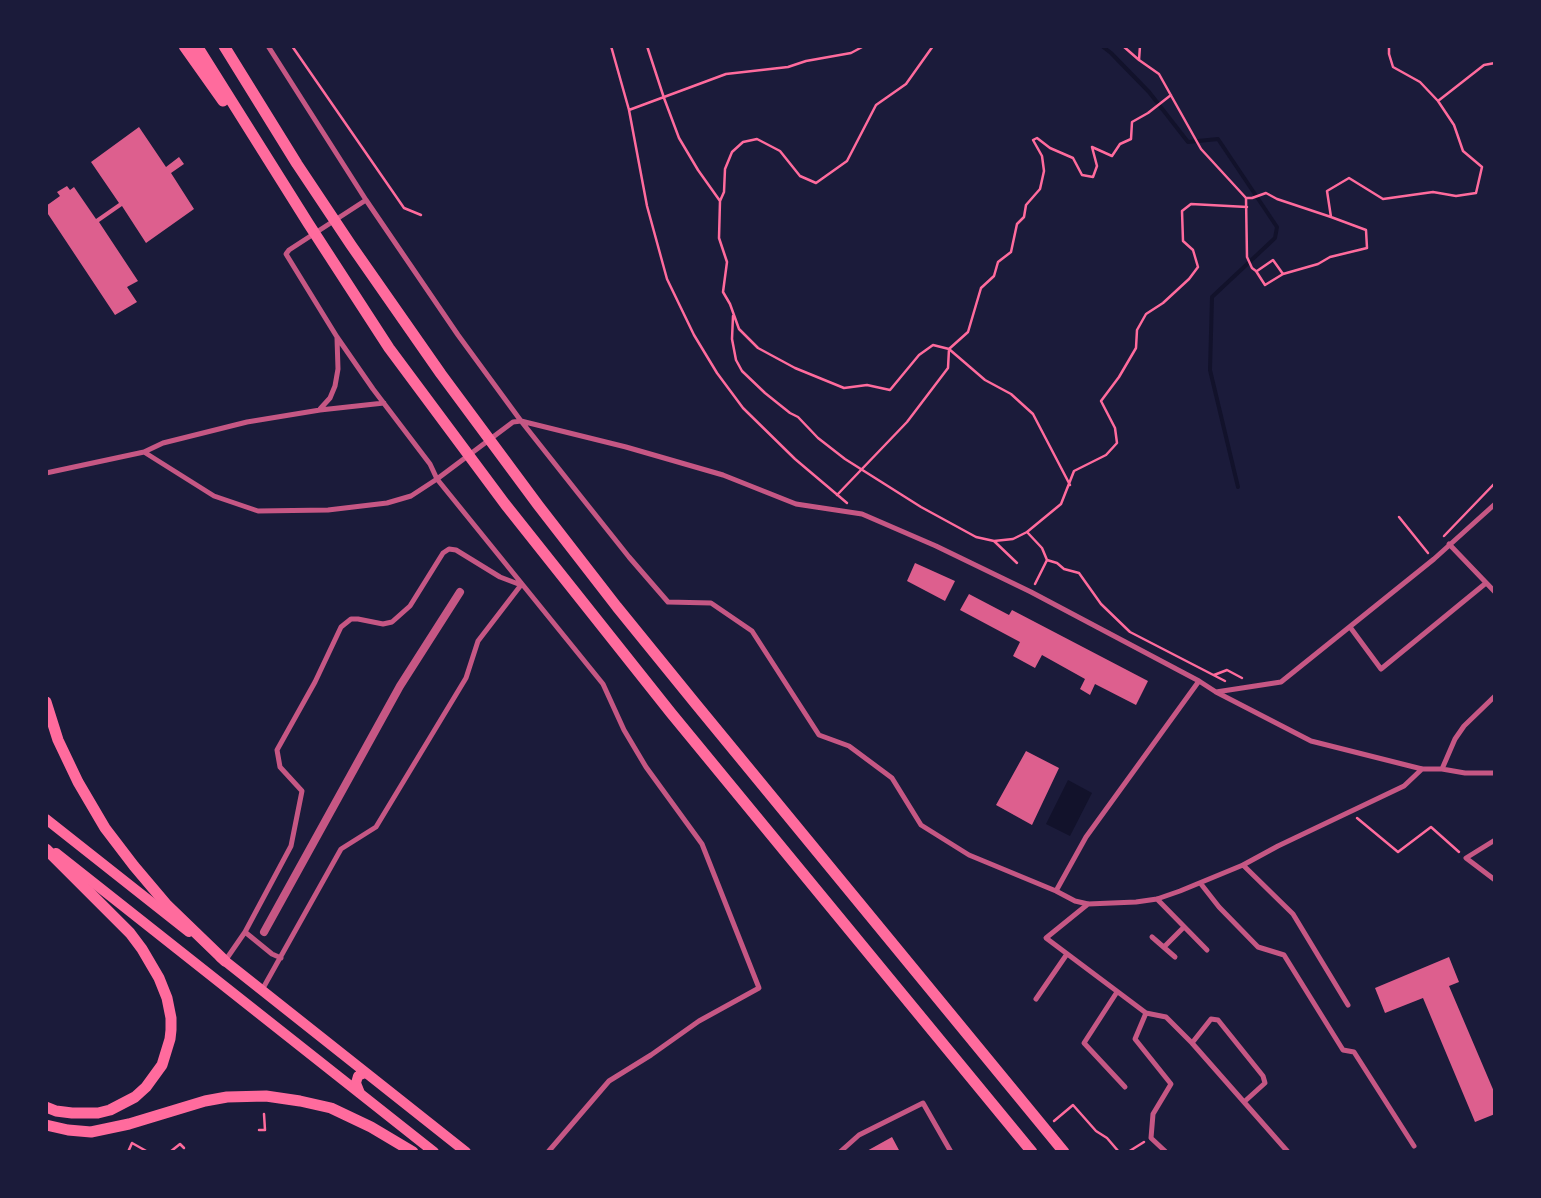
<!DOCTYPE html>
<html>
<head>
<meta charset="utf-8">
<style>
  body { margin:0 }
  #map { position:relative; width:1541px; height:1198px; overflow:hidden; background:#1b1b3a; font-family:Figtree,sans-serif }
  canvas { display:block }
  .frame { position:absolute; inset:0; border:48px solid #1b1b3a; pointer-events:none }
</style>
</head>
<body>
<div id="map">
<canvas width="1541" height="1198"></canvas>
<div class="frame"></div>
</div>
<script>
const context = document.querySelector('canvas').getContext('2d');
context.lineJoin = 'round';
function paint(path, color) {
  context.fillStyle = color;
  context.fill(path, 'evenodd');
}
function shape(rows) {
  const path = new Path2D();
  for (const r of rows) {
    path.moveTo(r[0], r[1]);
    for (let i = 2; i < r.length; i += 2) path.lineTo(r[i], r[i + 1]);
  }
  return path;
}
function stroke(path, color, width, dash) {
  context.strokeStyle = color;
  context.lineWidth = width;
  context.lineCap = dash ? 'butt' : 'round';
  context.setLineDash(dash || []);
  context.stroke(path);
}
paint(shape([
  [1068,780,1092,793,1070,836,1046,824]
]), '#12122b');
stroke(shape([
  [1102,46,1111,53,1149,92,1188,142,1218,139,1277,227,1275,238,1212,297,1210,370,1238,487]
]), '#12122b', 4);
paint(shape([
  [139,127,166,167,179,157,184,164,171,173,194,209,146,243,122,206,99,222,138,281,127,287,137,302,115,315,46,211,46,206,60,196,57,192,67,186,70,190,74,187,96,219,119,203,91,162],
  [915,563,955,581,945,601,907,581],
  [969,594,1009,615,1012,610,1148,681,1136,705,1095,684,1090,695,1080,689,1085,679,1042,655,1035,668,1013,656,1020,642,960,610],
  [1026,751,1059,768,1032,825,996,805],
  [1449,957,1459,982,1449,986,1495,1094,1495,1114,1475,1122,1423,998,1385,1013,1375,988],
  [892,1137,900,1152,865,1152]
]), '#dd5f8e');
stroke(shape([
  [292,46,404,208,421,215],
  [611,46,629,110,647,206,667,279,694,335,717,373,743,408,795,459,847,503],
  [647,46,664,98,679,138,698,170,720,201,719,238,727,262,723,292,730,304,739,329,758,348,795,368,844,388,867,385,890,390,919,355,933,345,949,349,985,380,1011,394,1033,414,1070,485],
  [1123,46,1139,60,1159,74,1201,149,1246,198,1252,198,1266,193,1277,199,1331,217],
  [1139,60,1140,46],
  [1438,101,1484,65,1495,63],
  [629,110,726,74,788,67,806,61,851,53,864,46],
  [1246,198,1247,257,1252,268,1256,271,1265,285,1283,274,1318,264,1330,257,1367,248,1366,230,1331,217,1327,191,1349,178,1383,199,1433,192,1456,196,1476,193,1482,167,1463,151,1454,125,1438,101,1420,82,1393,67,1389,54,1389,46],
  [720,201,724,192,725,169,732,152,743,142,757,139,780,151,800,176,816,183,847,161,876,105,906,84,933,46],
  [1257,271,1273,260,1283,274],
  [733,316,732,339,736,360,742,371,765,393,790,413,798,417,818,438,845,459,921,507,976,537,994,541,1017,563],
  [837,495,907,422,948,368,949,349,968,332,981,288,994,276,998,262,1011,252,1017,224,1024,217,1026,205,1040,189,1044,171,1042,156,1033,140,1037,138,1050,148,1073,158,1082,175,1093,177,1097,166,1092,147,1112,156,1120,144,1131,139,1132,122,1148,113,1171,95],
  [1399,517,1428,553],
  [1027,532,1042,548,1047,560,1057,563,1064,569,1079,573,1101,604,1130,632,1225,681],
  [1444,536,1495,483],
  [994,541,1013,539,1027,532,1061,504,1074,471,1106,455,1117,443,1115,428,1101,401,1119,377,1136,348,1137,330,1146,314,1163,303,1189,279,1198,267,1193,250,1183,241,1182,211,1191,204,1247,207],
  [1035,584,1047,560],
  [1214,675,1227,670,1242,678],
  [1357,818,1398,852,1431,827,1459,852],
  [1054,1121,1073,1105,1096,1131,1107,1138,1119,1152],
  [259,1130,265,1130,264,1114],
  [128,1152,132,1143,148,1152],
  [170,1152,180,1144,184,1148],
  [1128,1152,1144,1142]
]), '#ff6b9d', 2.5);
stroke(shape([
  [268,46,366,200,458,335,521,421,578,493,629,557,668,602,711,603,752,631,819,735,849,746,892,778,921,825,969,855,1056,891],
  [366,200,289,250,286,254,337,337,373,389,430,464,437,479,603,684,624,730,646,767,702,844,759,988,699,1021,651,1055,609,1081,548,1152],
  [320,409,330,398,335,386,338,369,337,338],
  [144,452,163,443,247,422,320,410,384,403],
  [46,473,144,452,214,496,258,511,328,510,387,503,411,496,437,479,513,422,521,421,626,447,723,475,796,504,862,514,936,546,1031,592,1199,681,1216,692,1311,741,1422,769,1442,769,1465,773,1495,773],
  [1449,544,1495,592],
  [1350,627,1381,669,1486,583],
  [1199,681,1086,837,1056,891,1075,901,1088,904,1136,902,1157,899,1180,891,1243,865,1278,846,1404,786,1422,769],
  [1216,692,1281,682,1434,559,1495,504],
  [1442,769,1455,739,1464,726,1495,696],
  [1495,840,1466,858,1495,880],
  [1243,865,1293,914,1348,1005],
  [1201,884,1219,907,1258,947,1284,955,1343,1050,1354,1052,1414,1146],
  [1157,899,1207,950],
  [1088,904,1046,938,1146,1013,1135,1039,1171,1084,1153,1114,1151,1138,1166,1152],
  [245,932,272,954,281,958],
  [1152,937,1175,957],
  [1164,947,1184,927],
  [225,961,245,932,291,846,302,791,280,767,277,750,315,682,341,627,351,619,358,619,383,624,392,622,410,606,443,553,449,549,456,550,500,577,521,585,478,641,466,678,376,827,341,849,262,990],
  [1117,992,1084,1043,1125,1087],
  [1036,999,1067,954],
  [1146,1013,1166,1017,1192,1043,1288,1152],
  [1192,1043,1211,1019,1218,1020,1263,1076,1265,1083,1244,1102],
  [840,1152,859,1135,923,1103,951,1152]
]), '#c65784', 5);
stroke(shape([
  [264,932,400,686,460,592]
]), '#c65784', 8);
stroke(shape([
  [46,819,189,932],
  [56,853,434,1152],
  [220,957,466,1152],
  [360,1093,356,1083,358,1076,365,1073,369,1075]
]), '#ff6b9d', 10);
stroke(shape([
  [184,46,223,101],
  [197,46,308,223,389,348,505,504,671,713,1032,1152],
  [224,46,297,164,351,245,441,374,538,505,617,607,695,703,1064,1152],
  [46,702,58,740,78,782,105,828,134,866,167,905,225,961],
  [46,849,130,933,142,949,159,978,167,998,171,1018,171,1030,170,1039,162,1065,146,1087,135,1097,110,1110,98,1113,72,1113,56,1111,46,1107],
  [46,1125,68,1130,91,1132,129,1124,205,1101,227,1097,266,1096,300,1101,331,1108,371,1127,413,1152]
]), '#ff6b9d', 11);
</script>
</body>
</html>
